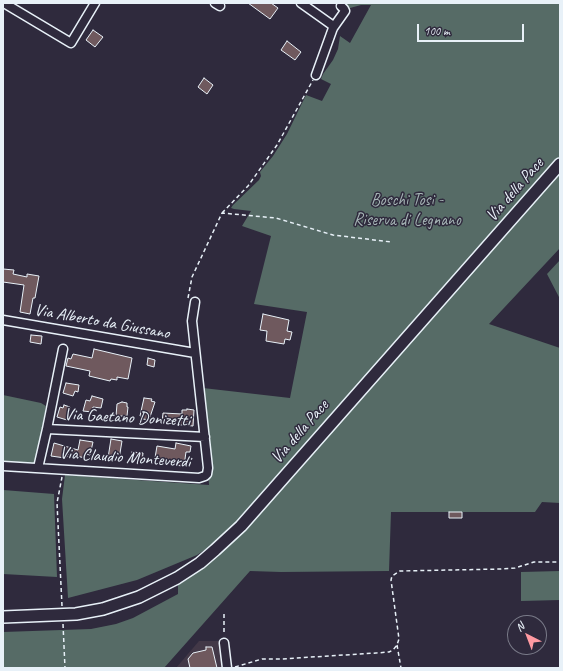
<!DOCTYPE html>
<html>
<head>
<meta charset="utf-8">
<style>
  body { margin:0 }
  #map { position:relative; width:563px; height:671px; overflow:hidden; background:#2f2a3d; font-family:Caveat,sans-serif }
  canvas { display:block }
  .frame { position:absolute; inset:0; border:4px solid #e8f1f8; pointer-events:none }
  .north { position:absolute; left:507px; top:615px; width:40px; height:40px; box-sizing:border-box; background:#2f2a3d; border:1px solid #797a88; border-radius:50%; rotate:318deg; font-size:11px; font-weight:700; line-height:16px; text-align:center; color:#e8f1f8 }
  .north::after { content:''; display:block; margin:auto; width:14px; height:18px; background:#ff9aa2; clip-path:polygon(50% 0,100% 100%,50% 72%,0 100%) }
  .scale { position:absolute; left:417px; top:24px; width:107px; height:18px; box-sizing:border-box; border:2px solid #e8f1f8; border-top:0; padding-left:5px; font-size:12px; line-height:14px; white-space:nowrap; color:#e8f1f8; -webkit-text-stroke:3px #2f2a3d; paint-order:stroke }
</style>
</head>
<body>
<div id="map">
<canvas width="563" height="671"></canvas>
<div class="frame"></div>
<div class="north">N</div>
<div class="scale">100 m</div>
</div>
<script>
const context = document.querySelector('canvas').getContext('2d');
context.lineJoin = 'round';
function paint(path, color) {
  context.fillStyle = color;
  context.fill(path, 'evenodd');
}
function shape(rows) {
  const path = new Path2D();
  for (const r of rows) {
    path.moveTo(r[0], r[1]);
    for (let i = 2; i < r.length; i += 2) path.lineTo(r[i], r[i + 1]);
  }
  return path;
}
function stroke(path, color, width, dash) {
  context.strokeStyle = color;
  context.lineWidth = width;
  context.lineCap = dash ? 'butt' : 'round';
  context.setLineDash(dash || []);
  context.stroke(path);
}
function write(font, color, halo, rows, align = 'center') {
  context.font = font + ' Caveat,sans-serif';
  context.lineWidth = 3;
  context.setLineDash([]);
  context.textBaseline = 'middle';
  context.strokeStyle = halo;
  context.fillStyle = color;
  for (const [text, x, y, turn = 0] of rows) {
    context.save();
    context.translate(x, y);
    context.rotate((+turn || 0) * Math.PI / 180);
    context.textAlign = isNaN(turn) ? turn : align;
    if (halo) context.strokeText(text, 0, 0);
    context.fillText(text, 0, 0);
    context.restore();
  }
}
paint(shape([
  [199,641,222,641,225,668,176,668]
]), '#423847');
paint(shape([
  [346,3,560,3,560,248,489,324,560,348,560,503,542,502,535,512,391,512,389,571,281,572,250,571,164,668,3,668,3,632,91,629,116,624,133,618,178,594,178,585,188,579,225,549,217,542,197,555,137,580,68,598,62,499,65,475,209,485,203,388,290,398,307,312,254,304,271,236,242,226,251,211,234,209,231,208,233,205,259,180,261,176,260,172,273,156,287,134,306,95,322,101,331,84,321,79,323,74,333,60,338,49,340,36,350,43,371,5,361,5,350,8,345,5],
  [560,260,560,299,547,274],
  [3,395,41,403,46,406,36,463,34,465,3,465],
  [3,490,54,494,57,577,3,574],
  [560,571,560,600,521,601,521,572]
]), '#566b66');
const building = shape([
  [248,3,271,3,278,8,270,19,248,3],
  [93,30,103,37,95,47,86,40,93,30],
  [287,41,301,52,295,60,281,50,287,41],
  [204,78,213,85,207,94,198,87,204,78],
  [3,269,14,270,13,274,27,277,27,274,39,276,35,298,33,298,30,314,20,312,24,285,3,282,3,269],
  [263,314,289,320,287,331,292,332,290,340,285,339,284,344,266,341,267,331,260,330,263,314],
  [31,335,42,336,41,344,30,342,31,335],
  [94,349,132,358,128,379,117,377,117,380,111,379,110,381,89,376,90,371,66,366,68,358,71,359,73,354,92,358,94,349],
  [148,358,155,360,154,367,147,365,148,358],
  [66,383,79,385,78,392,75,391,73,396,63,393,66,383],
  [92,396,103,399,101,408,93,407,92,412,83,411,86,400,90,401,92,396],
  [144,398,152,399,151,401,155,402,149,420,143,419,143,417,140,416,144,398],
  [122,402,127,403,127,407,128,407,127,416,116,416,117,404,122,402],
  [64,405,70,407,67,420,57,417,60,407,63,408,64,405],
  [187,409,194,410,193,426,162,423,163,413,182,414,182,410,187,410,187,409],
  [111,439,122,441,119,459,108,458,111,439],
  [80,440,93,442,90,455,86,454,85,458,68,454,67,457,66,457,65,458,51,456,54,443,78,450,80,440],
  [176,443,191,446,190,452,186,452,184,466,172,465,173,462,155,458,157,446,175,449,176,443],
  [132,452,143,453,142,462,131,460,132,452],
  [449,512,462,512,462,518,449,518,449,512],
  [206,647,212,647,217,668,190,668,188,659,193,653,206,650,206,647]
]);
paint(building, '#6f595e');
stroke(building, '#e8f1f8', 1);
const minor = shape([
  [4,3,71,43,95,3],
  [215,3,220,6],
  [301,3,332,25,333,28],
  [316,75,333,28,345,11,344,9,341,6],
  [3,320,195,353],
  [47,429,205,437],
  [3,466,199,478,205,476,207,474,208,468,192,321,195,302],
  [38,468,47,429,63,349],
  [224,643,227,668]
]);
const secondary = shape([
  [3,617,76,614,103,609,139,597,177,578,200,563,215,550,241,526,560,164]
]);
stroke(minor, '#e8f1f8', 11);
stroke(secondary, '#e8f1f8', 14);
stroke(shape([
  [222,213,248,186,277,145,313,80],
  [188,298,192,277,222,213,276,218,333,235,391,242],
  [62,606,57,503,62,477],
  [224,614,224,635],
  [63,624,65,668],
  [397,645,401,668],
  [235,667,262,659,281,659,376,653,389,652,393,650,397,645,399,639,391,580,392,576,400,571,501,569,515,568,534,562,560,562]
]), '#e8f1f8', 1.5, [4, 3]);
stroke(minor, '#2f2a3d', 8);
stroke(secondary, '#2f2a3d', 11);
write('17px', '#e8f1f8', '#2f2a3d', [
  ["Via della Pace",515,190,-49],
  ["Via Alberto da Giussano",102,322,10],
  ["Via Gaetano Donizetti",127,418,3],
  ["Via della Pace",300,432,-49],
  ["Via Claudio Monteverdi",125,458,4]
]);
write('17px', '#a6b5b6', '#2f2a3d', [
  ["Boschi Tosi -",407,201],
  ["Riserva di Legnano",407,221]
]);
</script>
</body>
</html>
